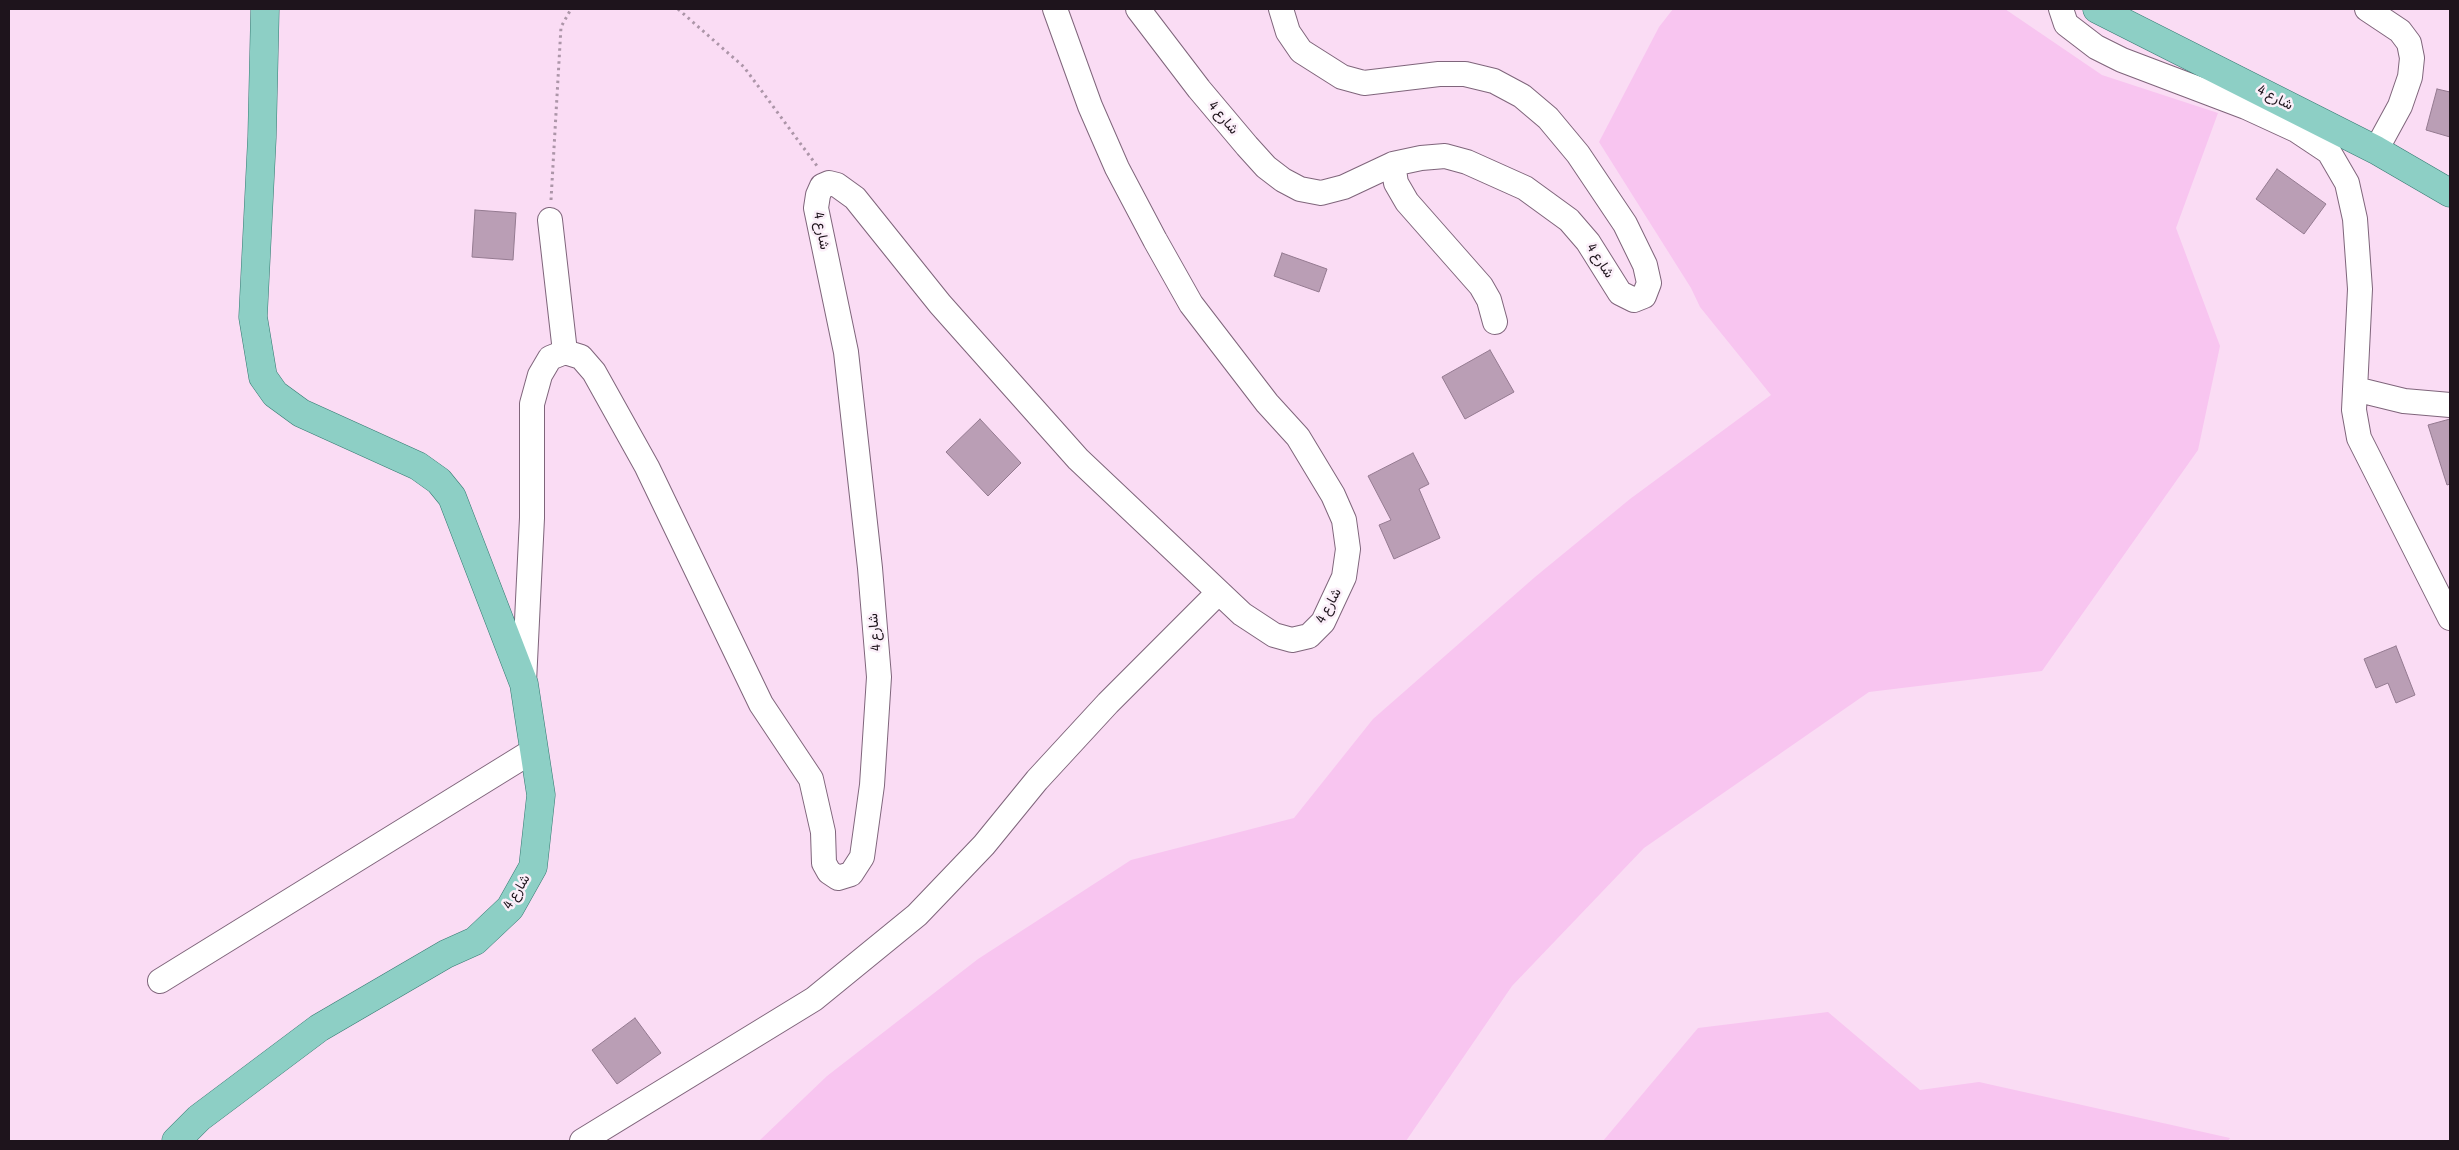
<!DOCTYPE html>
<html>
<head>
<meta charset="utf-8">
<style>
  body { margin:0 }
  #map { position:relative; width:2459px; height:1150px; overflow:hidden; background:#fadcf4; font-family:"Archivo Narrow",sans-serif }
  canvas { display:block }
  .frame { position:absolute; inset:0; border:10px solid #1e141c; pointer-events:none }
</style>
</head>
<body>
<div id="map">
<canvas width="2459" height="1150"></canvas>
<div class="frame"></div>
</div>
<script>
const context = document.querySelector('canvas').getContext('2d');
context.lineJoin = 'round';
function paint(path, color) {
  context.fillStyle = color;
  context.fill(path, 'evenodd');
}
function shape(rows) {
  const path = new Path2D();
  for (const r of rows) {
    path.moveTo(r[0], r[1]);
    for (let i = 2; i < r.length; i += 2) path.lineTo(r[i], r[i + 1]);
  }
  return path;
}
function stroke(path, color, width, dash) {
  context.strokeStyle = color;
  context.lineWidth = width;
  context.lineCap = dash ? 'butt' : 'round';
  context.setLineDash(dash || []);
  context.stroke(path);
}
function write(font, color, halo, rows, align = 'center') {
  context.font = font + ' "Archivo Narrow",Vazirmatn,sans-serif';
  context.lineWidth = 5;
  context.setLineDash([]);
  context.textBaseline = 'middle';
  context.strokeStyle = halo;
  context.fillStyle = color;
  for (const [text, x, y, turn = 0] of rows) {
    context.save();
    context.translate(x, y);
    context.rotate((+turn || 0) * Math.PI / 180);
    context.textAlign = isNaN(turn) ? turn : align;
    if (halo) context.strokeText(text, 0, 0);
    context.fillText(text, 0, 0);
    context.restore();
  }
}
paint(shape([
  [1673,9,2005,9,2102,75,2218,113,2176,228,2220,346,2198,450,2042,671,1869,692,1644,848,1512,986,1406,1141,759,1141,827,1076,978,959,1131,860,1294,818,1373,719,1535,577,1630,499,1771,395,1700,307,1691,288,1599,142,1659,27],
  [1828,1012,1920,1090,1979,1082,2230,1138,2228,1141,1603,1141,1698,1028]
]), '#f8c5f0');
const building = shape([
  [2437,89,2450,92,2450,137,2426,130,2437,89],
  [2277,169,2326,204,2304,234,2256,199,2277,169],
  [475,210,516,213,513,260,472,257,475,210],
  [1282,253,1327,269,1319,292,1274,276,1282,253],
  [1490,350,1514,392,1465,419,1442,377,1490,350],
  [980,419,1021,463,988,496,946,452,980,419],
  [2450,419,2450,484,2447,485,2428,425,2450,419],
  [1413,453,1429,484,1419,489,1440,538,1394,559,1379,525,1391,520,1368,476,1413,453],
  [2396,646,2415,695,2396,703,2388,683,2376,688,2364,659,2396,646],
  [635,1018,661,1053,617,1084,592,1050,635,1018]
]);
paint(building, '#ba9eb5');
stroke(building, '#947a90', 1);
const minor = shape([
  [1138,9,1199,89,1247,146,1266,167,1283,180,1300,189,1321,193,1344,187,1393,164,1421,158,1445,156,1467,162,1525,188,1569,220,1588,242,1620,293,1634,300,1644,296,1649,283,1645,265,1625,224,1578,154,1548,118,1522,96,1494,81,1465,74,1439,74,1364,83,1342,77,1301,51,1288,32,1281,9],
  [2061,9,2066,24,2096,47,2122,60,2246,107,2296,130,2329,152,2347,183,2355,219,2360,289,2354,410,2359,438,2450,618],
  [2367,9,2400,31,2409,43,2412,58,2410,77,2400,106,2376,150],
  [1393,164,1396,183,1407,202,1481,286,1489,300,1495,322],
  [550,220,565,352],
  [2355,389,2404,401,2450,405],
  [524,682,532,518,532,404,540,375,550,358,565,352,581,357,594,372,647,467,761,704,811,779,823,832,824,863,829,872,838,878,851,874,862,857,872,785,879,677,870,568,846,352,816,208,818,195,822,186,829,183,837,185,855,198,940,304,1078,459,1242,614,1274,635,1292,640,1309,636,1323,622,1344,577,1348,549,1344,520,1333,495,1298,437,1267,403,1191,304,1155,240,1117,168,1090,106,1055,9],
  [160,981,534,750],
  [582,1141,814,999,917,915,984,845,1037,780,1108,703,1218,593]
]);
const major = shape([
  [2097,9,2376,150,2450,193],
  [176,1141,199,1118,319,1028,446,954,475,941,510,908,533,867,541,795,524,684,452,497,439,481,418,466,301,413,275,394,263,377,253,317,262,137,265,9]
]);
stroke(minor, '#7f657b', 26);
stroke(major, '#357971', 29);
stroke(shape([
  [678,9,744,67,817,166],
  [551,200,561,27,571,9]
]), '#ac95a8', 3, [2.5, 4]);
stroke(minor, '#fff', 24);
stroke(major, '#8dcfc5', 28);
write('14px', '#1e141c', '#fbeff9', [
  ["شارع 4",2275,98,27],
  ["شارع 4",1223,118,50],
  ["شارع 4",821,231,80],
  ["شارع 4",1600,261,57],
  ["شارع 4",1329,606,-61],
  ["شارع 4",875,632,-95],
  ["شارع 4",517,892,-58]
]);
</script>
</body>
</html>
